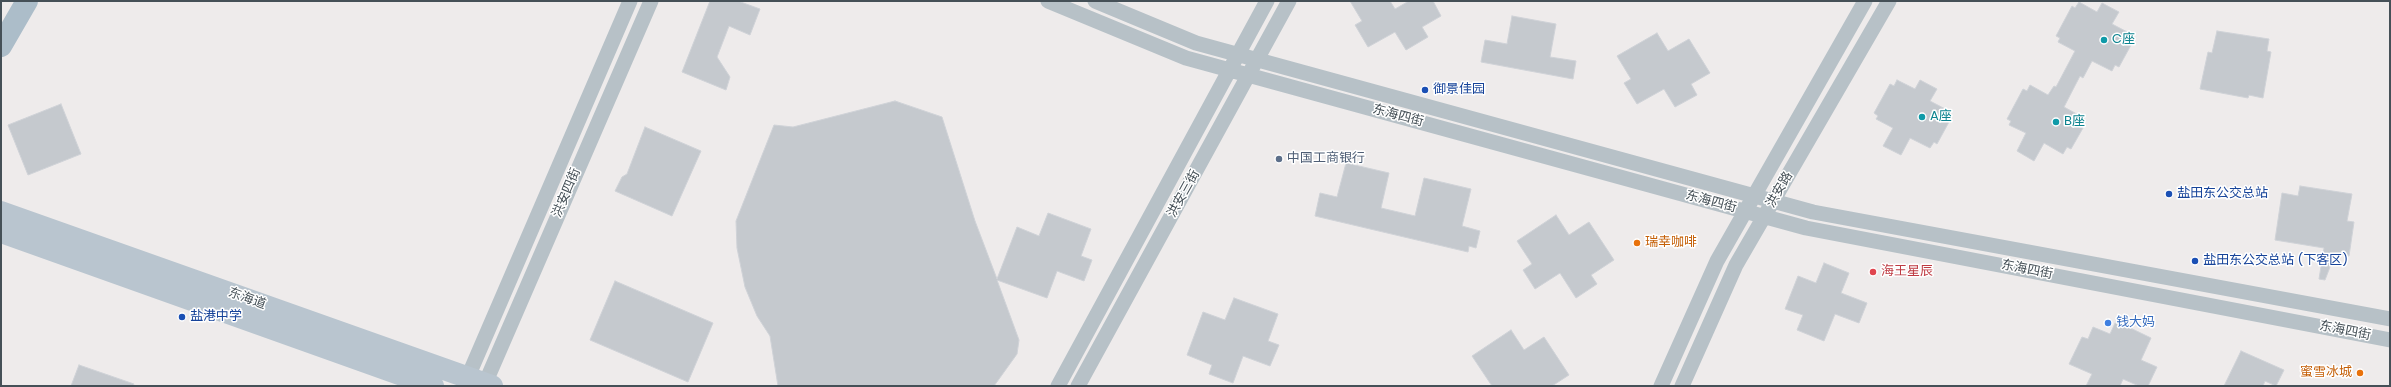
<!DOCTYPE html>
<html>
<head>
<meta charset="utf-8">
<style>
  body { margin:0 }
  #map { position:relative; width:2391px; height:387px; overflow:hidden; background:#eeebeb; font-family:Poppins,sans-serif }
  canvas { display:block }
  .frame { position:absolute; inset:0; border:2px solid #455057; pointer-events:none }
</style>
</head>
<body>
<div id="map">
<canvas width="2391" height="387"></canvas>
<div class="frame"></div>
</div>
<script>
const context = document.querySelector('canvas').getContext('2d');
context.lineJoin = 'round';
function paint(path, color) {
  context.fillStyle = color;
  context.fill(path, 'evenodd');
}
function shape(rows) {
  const path = new Path2D();
  for (const r of rows) {
    path.moveTo(r[0], r[1]);
    for (let i = 2; i < r.length; i += 2) path.lineTo(r[i], r[i + 1]);
  }
  return path;
}
function stroke(path, color, width, dash) {
  context.strokeStyle = color;
  context.lineWidth = width;
  context.lineCap = dash ? 'butt' : 'round';
  context.setLineDash(dash || []);
  context.stroke(path);
}
function write(font, color, halo, rows, align = 'center') {
  context.font = font + ' Poppins,"Noto Sans SC",sans-serif';
  context.lineWidth = 3;
  context.setLineDash([]);
  context.textBaseline = 'middle';
  context.strokeStyle = halo;
  context.fillStyle = color;
  for (const [text, x, y, turn = 0] of rows) {
    context.save();
    context.translate(x, y);
    context.rotate((+turn || 0) * Math.PI / 180);
    context.textAlign = isNaN(turn) ? turn : align;
    if (halo) context.strokeText(text, 0, 0);
    context.fillText(text, 0, 0);
    context.restore();
  }
}
const building = shape([
  [710,1,738,1,760,9,750,35,729,26,717,57,730,77,726,90,682,72,710,1],
  [1350,1,1390,1,1395,9,1409,1,1433,1,1441,16,1422,27,1428,37,1406,50,1395,32,1368,47,1355,25,1362,21,1350,1],
  [2079,2,2097,12,2102,3,2119,12,2112,24,2133,35,2128,44,2131,45,2119,67,2115,65,2112,71,2092,61,2083,78,2080,76,2064,107,2084,118,2079,127,2083,128,2071,149,2067,147,2063,154,2044,143,2034,161,2017,151,2026,133,2009,125,2011,121,2007,119,2023,89,2027,91,2030,85,2048,95,2054,86,2056,87,2075,51,2058,42,2060,38,2056,36,2072,6,2075,8,2079,2],
  [1512,16,1556,24,1550,57,1576,61,1573,79,1481,62,1485,40,1507,44,1512,16],
  [2217,31,2269,39,2267,51,2271,52,2263,98,2249,95,2248,98,2200,89,2208,52,2212,53,2217,31],
  [1657,33,1668,51,1689,39,1710,73,1691,84,1697,95,1675,107,1664,89,1637,104,1624,83,1631,79,1617,56,1657,33],
  [1897,80,1915,89,1920,80,1937,89,1930,101,1951,112,1946,121,1949,122,1937,144,1934,142,1930,148,1910,138,1901,155,1883,146,1893,128,1876,119,1878,116,1874,113,1890,84,1894,86,1897,80],
  [895,101,942,117,975,221,997,279,1017,227,1039,236,1048,213,1091,229,1081,256,1092,260,1084,281,1057,271,1047,298,997,280,1019,340,1017,354,994,386,778,386,770,336,757,316,745,287,737,248,736,221,774,125,793,127,895,101],
  [61,104,81,154,28,175,8,125,61,104],
  [645,127,701,151,672,216,615,191,622,177,627,174,645,127],
  [1346,163,1389,173,1381,208,1415,216,1424,178,1471,189,1462,226,1480,231,1476,248,1469,246,1468,252,1315,216,1320,193,1337,197,1346,163],
  [2300,186,2352,194,2347,221,2354,222,2349,256,2335,254,2325,280,2319,279,2324,248,2275,240,2282,193,2298,196,2300,186],
  [1556,215,1569,235,1589,222,1614,260,1591,275,1597,284,1576,298,1560,273,1535,289,1523,270,1532,264,1517,241,1556,215],
  [1824,263,1849,273,1841,293,1867,303,1859,323,1835,314,1824,341,1797,330,1803,315,1785,309,1798,276,1816,283,1824,263],
  [615,281,713,323,688,382,590,340,615,281],
  [1234,298,1278,314,1268,341,1279,345,1270,366,1243,356,1233,383,1209,374,1212,365,1187,355,1203,312,1225,320,1234,298],
  [2116,321,2151,338,2141,360,2157,367,2148,386,2139,386,2123,379,2120,386,2086,386,2092,374,2069,364,2082,337,2088,339,2093,327,2110,334,2116,321],
  [1511,330,1524,350,1544,337,1569,375,1552,386,1492,386,1472,356,1511,330],
  [2241,351,2284,370,2276,386,2265,381,2263,386,2224,386,2241,351],
  [79,365,134,384,133,386,71,386,79,365]
]);
paint(building, '#c5c9ce');
stroke(building, '#cfd2d7', 1);
stroke(shape([
  [1048,1,1186,58,1806,228,2390,340],
  [1095,1,1196,43,1813,212,2390,319],
  [464,386,630,1],
  [484,386,651,1],
  [1058,386,1267,1],
  [1078,386,1289,1],
  [1661,386,1717,261,1865,1],
  [1682,386,1736,265,1889,1]
]), '#b7c1c7', 15);
stroke(shape([
  [1,212,492,386],
  [1,232,433,386]
]), '#b9c5cf', 22);
stroke(shape([
  [1,46,27,1]
]), '#acbdc9', 22);
for (const [x, y, r, color] of [
  [2104,40,4,"#0f9aa8"],
  [1425,90,4,"#1a4fb4"],
  [1922,117,4,"#0f9aa8"],
  [2056,122,4,"#0f9aa8"],
  [1279,159,4,"#5c6f8a"],
  [2169,194,4,"#1a4fb4"],
  [1637,243,4,"#e8710a"],
  [2195,261,4,"#1a4fb4"],
  [1873,272,4,"#e0444e"],
  [182,317,4,"#1a4fb4"],
  [2108,323,4,"#3f7fe0"],
  [2360,373,4,"#e8710a"]
]) {
  const dot = new Path2D();
  dot.arc(x, y, r, 0, 2 * Math.PI);
  context.fillStyle = color;
  context.fill(dot);
  stroke(dot, '#fff', 1.5);
}
write('13px', '#0d838f', '#fff', [
  ["C座",2112,40],
  ["A座",1930,117],
  ["B座",2064,122]
], 'left');
write('13px', '#164399', '#fff', [
  ["御景佳园",1433,90],
  ["盐田东公交总站",2177,194],
  ["盐田东公交总站 (下客区)",2203,261],
  ["盐港中学",190,317]
], 'left');
write('13px', '#455057', '#fff', [
  ["东海四街",1398,116,15],
  ["洪安路",1780,190,-60],
  ["洪安四街",567,193,-67],
  ["洪安三街",1184,194,-61],
  ["东海四街",1711,202,15],
  ["东海四街",2027,270,11],
  ["东海道",247,299,20],
  ["东海四街",2345,331,11]
]);
write('13px', '#4e5e75', '#fff', [
  ["中国工商银行",1287,159]
], 'left');
write('13px', '#c56008', '#fff', [
  ["瑞幸咖啡",1645,243],
  ["蜜雪冰城",2352,373,"right"]
], 'left');
write('13px', '#be3a42', '#fff', [
  ["海王星辰",1881,272]
], 'left');
write('13px', '#366cbe', '#fff', [
  ["钱大妈",2116,323]
], 'left');
</script>
</body>
</html>
